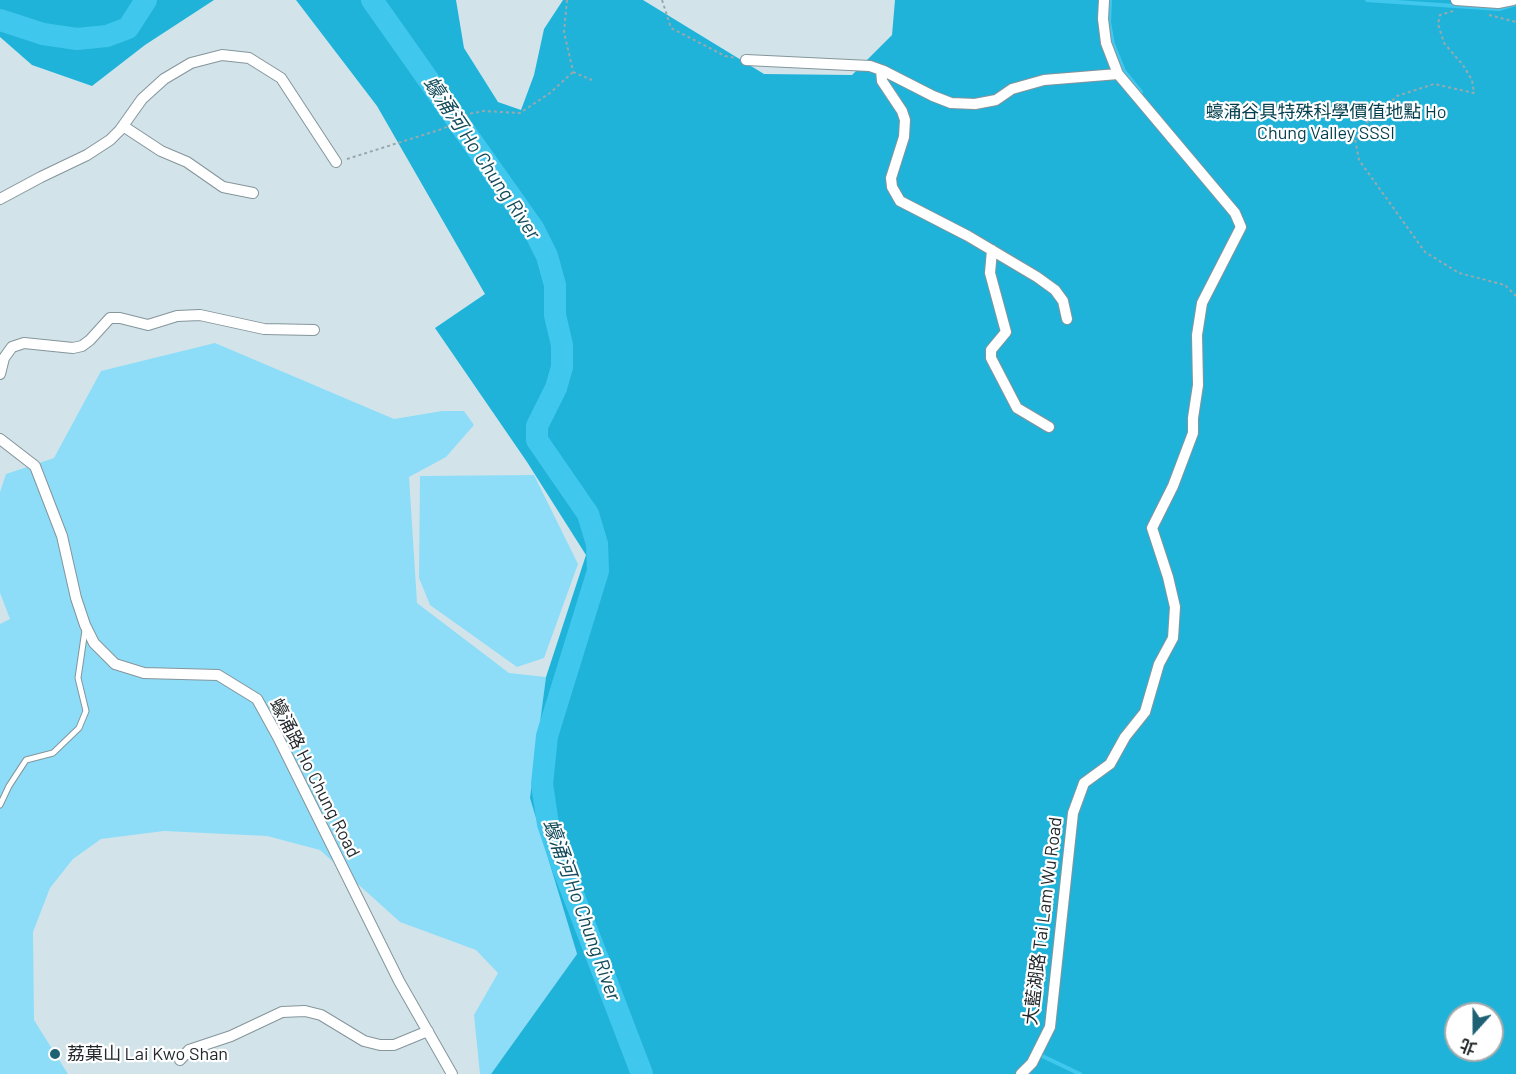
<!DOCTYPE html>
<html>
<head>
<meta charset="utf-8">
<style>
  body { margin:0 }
  #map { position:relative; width:1516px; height:1074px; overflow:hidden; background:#d2e4ea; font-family:Barlow,"Noto Sans TC",sans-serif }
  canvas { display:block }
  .north { position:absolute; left:1444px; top:1002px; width:60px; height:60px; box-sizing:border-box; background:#fff; border:2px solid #a7a9ab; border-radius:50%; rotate:201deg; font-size:16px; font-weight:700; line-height:24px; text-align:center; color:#23292c }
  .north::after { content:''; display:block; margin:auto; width:21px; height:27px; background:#1e6174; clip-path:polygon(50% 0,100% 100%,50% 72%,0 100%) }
</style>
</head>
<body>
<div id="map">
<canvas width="1516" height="1074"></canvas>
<div class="north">北</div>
</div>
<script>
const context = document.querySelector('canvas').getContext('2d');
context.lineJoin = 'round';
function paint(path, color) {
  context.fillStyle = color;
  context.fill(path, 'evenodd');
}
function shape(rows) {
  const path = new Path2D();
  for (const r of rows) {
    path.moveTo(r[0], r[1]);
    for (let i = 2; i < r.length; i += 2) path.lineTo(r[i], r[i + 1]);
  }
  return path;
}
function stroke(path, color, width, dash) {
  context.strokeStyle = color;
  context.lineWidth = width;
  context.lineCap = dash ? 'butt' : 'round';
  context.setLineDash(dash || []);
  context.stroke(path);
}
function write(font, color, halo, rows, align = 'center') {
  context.font = font + ' Barlow,"Noto Sans TC",sans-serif';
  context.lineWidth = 4.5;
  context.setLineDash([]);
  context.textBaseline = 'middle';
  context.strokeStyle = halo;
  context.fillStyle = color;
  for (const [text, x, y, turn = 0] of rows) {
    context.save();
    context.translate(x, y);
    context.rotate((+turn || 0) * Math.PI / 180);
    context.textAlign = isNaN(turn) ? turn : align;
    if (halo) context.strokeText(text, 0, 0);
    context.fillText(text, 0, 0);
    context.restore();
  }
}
paint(shape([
  [215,343,394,419,442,411,464,411,474,425,446,457,409,477,417,603,509,673,546,677,531,798,577,954,491,1074,480,1074,474,1015,498,973,476,950,400,922,320,850,267,836,164,831,101,839,73,859,50,888,33,932,34,1020,68,1074,0,1074,0,624,10,619,0,593,0,492,6,474,54,458,101,371],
  [534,475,578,564,544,658,517,667,430,605,419,578,420,476]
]), '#8dddf8');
paint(shape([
  [0,0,214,0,145,45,92,86,32,65,0,37],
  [296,0,456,0,464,48,498,102,521,110,534,75,544,29,563,0,643,0,764,74,852,75,892,35,895,0,1516,0,1516,1074,491,1074,577,954,530,798,546,677,586,555,527,462,435,328,485,294,377,106],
  [1456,1014,1492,1014,1492,1050,1456,1050]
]), '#20b3d9');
stroke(shape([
  [1110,0,1109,22,1113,44,1124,71,1141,92],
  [1367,0,1499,9,1516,4],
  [1038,1054,1080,1074]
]), '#40c7ed', 4);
stroke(shape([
  [372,0,533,228,547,256,555,285,555,315,562,345,562,367,556,388,537,426,537,440,588,514,597,544,598,571,547,736,542,784,548,824,563,868,642,1074],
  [0,20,43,34,77,39,107,36,128,28,146,0]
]), '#40c7ed', 22);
const service = shape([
  [0,805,9,786,26,760,53,753,79,728,86,711,78,678,85,630]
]);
const minor = shape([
  [1456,0,1498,3,1513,0],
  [746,60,870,66,884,71,933,96,951,103,975,104,996,100,1012,89,1044,80,1118,74],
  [881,70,882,81,902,111,905,120,904,137,891,178,892,187,900,201,968,236,1037,277,1055,290,1063,301,1067,319],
  [123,126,161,151,187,162,223,187,253,193],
  [0,199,41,177,87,155,110,140,120,130,142,99,164,79,191,63,222,55,249,58,281,78,336,162],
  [992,250,990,273,1006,332,991,350,991,358,1017,408,1049,427],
  [0,374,4,358,12,347,24,343,73,348,82,346,90,340,110,318,120,318,148,325,177,316,200,315,264,329,314,330],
  [0,439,35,466,62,536,76,598,85,625,94,643,115,664,144,673,218,675,257,699,278,737,399,981,452,1074],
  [180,1060,189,1050,231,1036,282,1012,305,1011,321,1015,364,1041,380,1045,394,1045,428,1031],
  [1021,1074,1032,1063,1050,1027,1073,813,1084,783,1110,764,1125,737,1145,712,1159,664,1173,638,1175,607,1168,577,1152,528,1173,486,1193,433,1193,418,1198,385,1197,335,1202,303,1241,227,1235,213,1118,74,1106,43,1103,19,1104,0]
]);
stroke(service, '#84959b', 7);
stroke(minor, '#84959b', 12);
stroke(shape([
  [567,0,564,32,573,71],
  [662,0,671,28,725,56,736,58],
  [1453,11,1440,15,1438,24,1444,43,1463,65,1472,80,1474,93,1434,84,1397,96,1386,107,1371,113,1365,128,1355,139,1359,160,1425,252,1459,273,1505,285,1516,296],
  [1489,15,1516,22],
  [573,72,592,80],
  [347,159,439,130,452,125,468,114,484,111,520,113,550,93,573,72]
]), '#9aa8ad', 2, [3, 3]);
stroke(service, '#fff', 5);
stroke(minor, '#fff', 10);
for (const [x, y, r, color] of [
  [55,1054,6,"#1e6174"]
]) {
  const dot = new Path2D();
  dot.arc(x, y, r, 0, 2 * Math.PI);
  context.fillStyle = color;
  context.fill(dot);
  stroke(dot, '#fff', 2);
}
write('18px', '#003e4e', '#fff', [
  ["蠔涌谷具特殊科學價值地點 Ho",1326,112],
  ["Chung Valley SSSI",1326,133]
]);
write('18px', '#23292c', '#fff', [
  ["蠔涌路 Ho Chung Road",315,778,63],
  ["大藍湖路 Tai Lam Wu Road",1043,921,-83]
]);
write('18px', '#23292c', '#fff', [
  ["荔菓山 Lai Kwo Shan",67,1054]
], 'left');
write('italic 20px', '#134b5b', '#fff', [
  ["蠔涌河 Ho Chung River",482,158,56],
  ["蠔涌河 Ho Chung River",582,910,70]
]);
</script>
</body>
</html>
